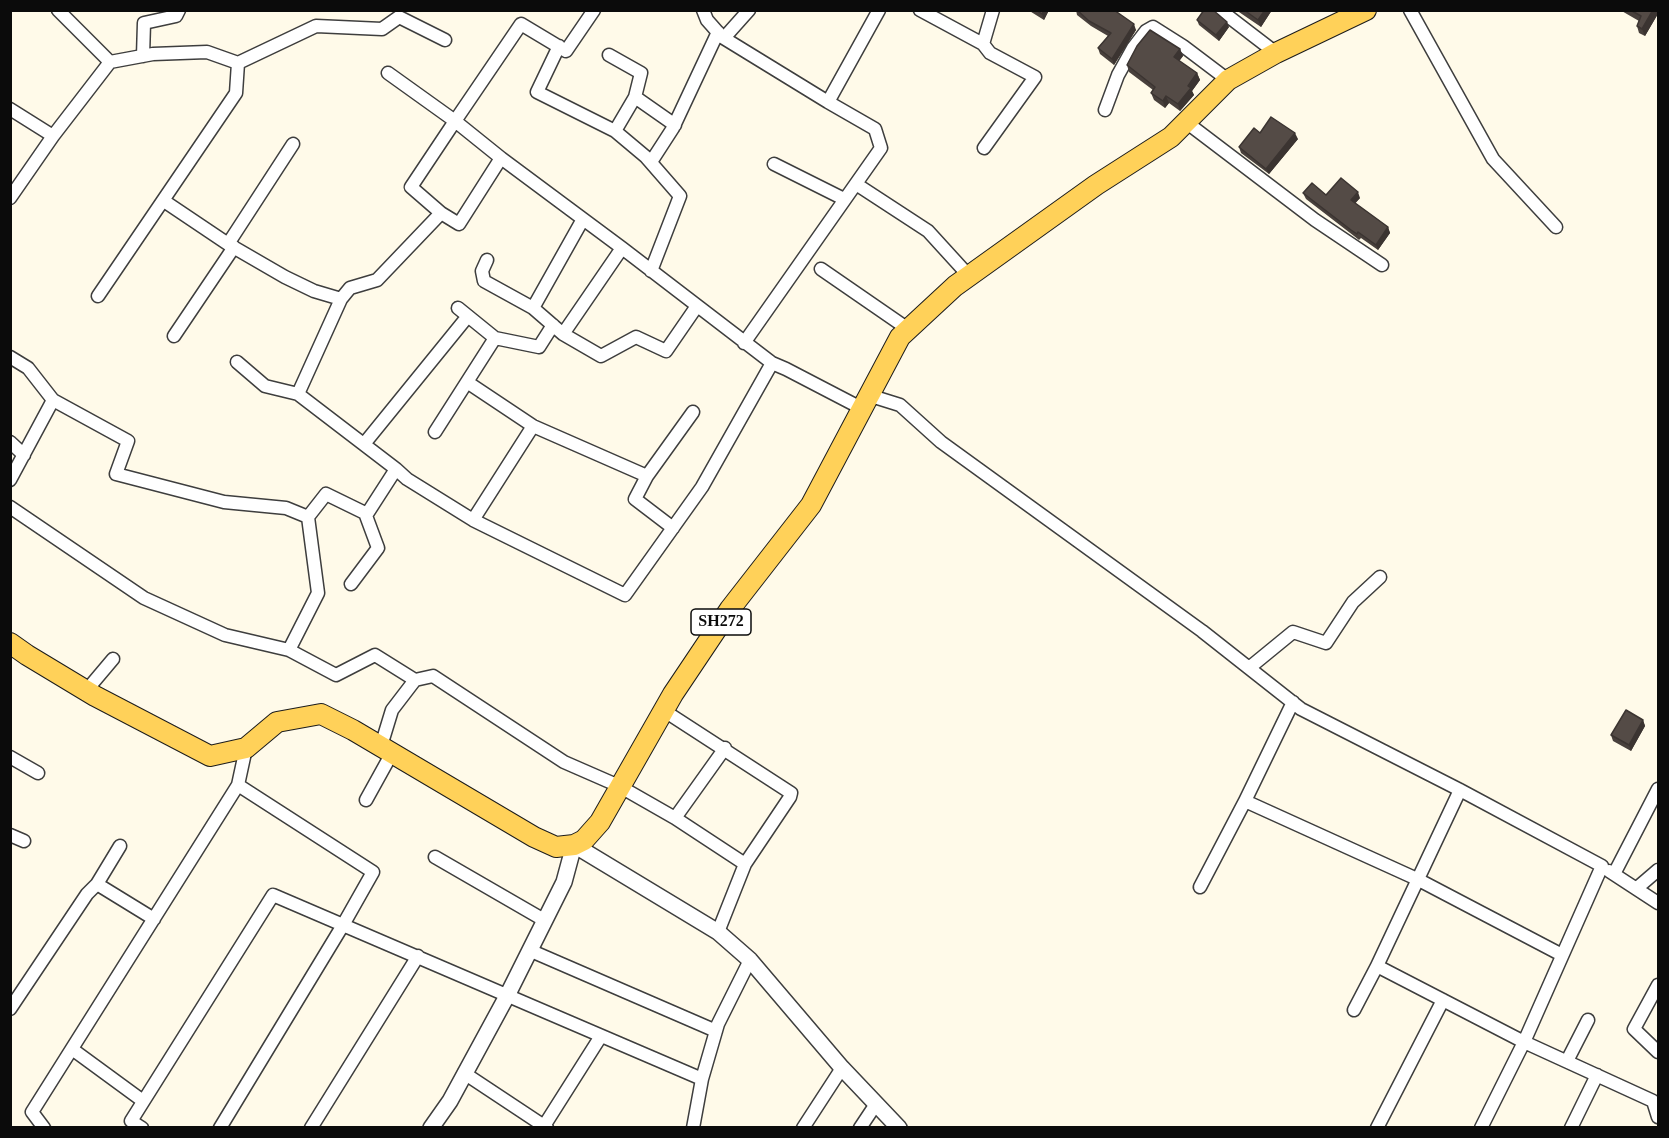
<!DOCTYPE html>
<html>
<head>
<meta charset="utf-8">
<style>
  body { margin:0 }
  #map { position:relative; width:1669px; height:1138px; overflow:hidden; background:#fffae9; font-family:Georgia,serif }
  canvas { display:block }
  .frame { position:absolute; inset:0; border:12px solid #0b0b0b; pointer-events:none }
</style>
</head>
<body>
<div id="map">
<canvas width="1669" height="1138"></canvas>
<div class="frame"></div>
</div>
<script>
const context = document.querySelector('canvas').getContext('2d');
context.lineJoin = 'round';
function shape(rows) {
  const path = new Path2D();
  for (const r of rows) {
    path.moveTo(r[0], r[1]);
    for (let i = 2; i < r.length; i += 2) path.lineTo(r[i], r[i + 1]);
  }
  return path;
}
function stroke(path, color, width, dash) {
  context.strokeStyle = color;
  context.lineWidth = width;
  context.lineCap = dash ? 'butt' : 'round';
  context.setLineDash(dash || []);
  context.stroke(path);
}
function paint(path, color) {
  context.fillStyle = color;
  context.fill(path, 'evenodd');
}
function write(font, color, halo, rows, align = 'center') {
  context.font = font + ' Georgia,serif';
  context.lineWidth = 6;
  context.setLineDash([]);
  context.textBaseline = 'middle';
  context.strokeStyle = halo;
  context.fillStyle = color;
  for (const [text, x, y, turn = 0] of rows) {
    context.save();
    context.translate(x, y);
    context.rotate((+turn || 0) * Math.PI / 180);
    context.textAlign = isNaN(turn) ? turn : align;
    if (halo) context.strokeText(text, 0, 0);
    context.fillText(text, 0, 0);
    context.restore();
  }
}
const minor = shape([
  [58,10,110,62],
  [703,10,707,20,722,37,828,102,875,129,881,148,744,343],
  [920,10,983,44,990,53,1035,77,984,148],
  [1220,10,1276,53],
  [1410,10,1493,159,1556,227],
  [724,38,749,10],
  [983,44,993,10],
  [559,46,537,92,615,131,646,157,680,196,651,271],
  [609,55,641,73,635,97,615,131],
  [143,56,144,23,176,16,179,10],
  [388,73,455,121,411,187,441,213],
  [635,97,675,125],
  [828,102,879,10],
  [10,109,53,136],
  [1105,110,1118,75,1133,48,1146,31,1153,27,1183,46,1228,80],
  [1186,122,1315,220,1382,265],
  [501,158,455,121,521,24,566,51,594,10],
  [651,162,673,128,718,32],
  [774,164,844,199],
  [856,184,928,231,969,276],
  [10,198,53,136,110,62,153,54,207,52,238,63,316,26,382,29,399,17,445,40],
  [164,201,228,244,285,277,314,291,341,299],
  [228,244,293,144],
  [487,260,482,271,484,281,533,308,563,334,601,356,636,337,666,351,697,306],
  [821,269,908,329],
  [98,296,236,93,238,63],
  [458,308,495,338,539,347,553,325],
  [533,308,583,219],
  [563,334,622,248],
  [174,336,234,247],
  [10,357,28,368,53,400],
  [237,362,265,386,298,394],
  [467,382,533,426,647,476],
  [868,395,900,405,941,442,1202,631,1301,709,1460,790,1602,866,1524,1042,1377,966,1460,790],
  [435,432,495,338],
  [10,442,24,455],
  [364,444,468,316],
  [396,469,298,394,341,299,350,288,377,280,441,213,459,224,501,158,622,248,772,363],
  [10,480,53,400,128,441,116,474,224,502,286,508,308,517,318,593,289,650],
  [10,507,144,598,225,635,289,650,336,675,375,655,415,680,433,676,564,762,619,786,675,818,745,864],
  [308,517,326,494,367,514,396,469,407,479,473,520,625,595,702,487,772,363,786,369,861,408],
  [473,520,533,426],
  [673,528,635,499,647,476,693,412],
  [351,584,378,548,365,513],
  [1249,668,1293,632,1326,643,1353,602,1380,577],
  [86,691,113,659],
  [1293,702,1245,801,1417,879,1562,955],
  [663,710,791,793,790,797,745,864,718,932],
  [381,746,392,710,415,680],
  [10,757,38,773],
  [366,800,392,753],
  [675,818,725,748],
  [10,835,24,841],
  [435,857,544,920],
  [1609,871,1658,903],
  [1614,874,1658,789],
  [97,884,120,846],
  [1200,887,1245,801],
  [1637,888,1658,870],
  [529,950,716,1031],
  [1658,985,1634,1029,1658,1052],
  [10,1009,87,894,97,884,154,919],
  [1354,1010,1377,966],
  [72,1049,143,1101],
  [1567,1061,1588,1020],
  [464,1073,547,1128],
  [544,1126,601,1036],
  [44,1128,32,1112,238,785,246,748],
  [142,1128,131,1121,273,895,702,1079],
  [220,1128,343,925,373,872,238,785],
  [311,1128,418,956],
  [693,1128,702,1079,718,1024,750,960],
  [803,1128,842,1068],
  [860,1128,876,1104],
  [1377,1128,1443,1000],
  [1481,1128,1524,1042,1653,1101,1658,1117],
  [1571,1128,1597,1075]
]);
const tertiary = shape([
  [431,1128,450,1101,507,996,564,882,574,845,718,932,750,960,842,1068,899,1128]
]);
const primary = shape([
  [10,643,27,655,95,696,210,756,246,748,277,722,321,714,353,730,534,837,556,847,574,845,584,840,600,822,673,694,730,609,811,505,900,337,955,286,1096,185,1171,137,1228,80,1276,53,1366,10]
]);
stroke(minor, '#3e3e3e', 15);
stroke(tertiary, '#3e3e3e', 18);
stroke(primary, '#1c1c1c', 22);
stroke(minor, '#fff', 12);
stroke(tertiary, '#fff', 15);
stroke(primary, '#ffd159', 20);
paint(shape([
  [1028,10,1049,10,1044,20],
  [1076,10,1114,10,1136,30,1114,65,1100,54,1098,48,1108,36,1091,26,1077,15],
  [1236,10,1272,10,1261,27],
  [1620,10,1659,10,1659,12,1645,36,1639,33,1637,26,1639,21],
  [1197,20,1229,27,1219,41,1199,25],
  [1180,49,1183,56,1179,61,1197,73,1200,80,1192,91,1194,95,1180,111,1169,103,1165,108,1154,100,1151,93,1153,90,1129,72,1127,65],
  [1260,133,1298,139,1269,174,1241,153,1239,147],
  [1303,193,1360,198,1355,203,1388,227,1390,233,1378,250,1361,238,1359,240,1354,236,1306,199],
  [1643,720,1645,726,1631,751,1613,741,1611,735]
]), '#48403c');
paint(shape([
  [1044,10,1049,10,1044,20,1042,14],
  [1265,10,1272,10,1261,27,1258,20],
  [1653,10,1659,10,1659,12,1645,36,1642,29],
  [1227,22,1229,27,1219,41,1216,35],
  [1134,24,1136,30,1114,65,1112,59],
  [1180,49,1183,56,1177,64,1174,57],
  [1197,73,1200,80,1192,91,1194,95,1180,111,1178,104],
  [1166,96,1169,103,1165,108,1163,101],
  [1295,133,1298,139,1269,174,1266,169],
  [1358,192,1360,198,1353,206,1351,200],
  [1388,227,1390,233,1378,250,1376,245],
  [1643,720,1645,726,1631,751,1629,745]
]), '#3b3431');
const building = shape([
  [1036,10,1044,10,1042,14,1036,10],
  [1077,10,1114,10,1134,24,1112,59,1098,48,1111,33,1089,21,1077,10],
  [1204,10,1213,10,1227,22,1216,35,1197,20,1204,10],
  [1244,10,1265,10,1258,20,1244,10],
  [1630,10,1653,10,1642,29,1637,26,1641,16,1630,10],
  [1150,30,1180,49,1174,57,1197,73,1188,86,1191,88,1178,104,1166,96,1163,101,1151,93,1155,87,1127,65,1137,46,1150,30],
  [1271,117,1295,133,1266,169,1239,147,1254,128,1260,133,1271,117],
  [1341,178,1358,192,1351,200,1388,227,1376,245,1358,232,1357,234,1351,230,1303,193,1312,183,1326,195,1341,178],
  [1626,710,1643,720,1629,745,1611,735,1626,710]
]);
paint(building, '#544b46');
stroke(building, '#3b3431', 1.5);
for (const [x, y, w] of [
  [721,622,60]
]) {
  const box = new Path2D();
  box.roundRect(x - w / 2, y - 13, w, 26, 4.5);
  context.fillStyle = '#fff';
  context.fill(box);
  stroke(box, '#0b0b0b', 1.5);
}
write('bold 16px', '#0b0b0b', null, [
  ["SH272",721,622]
]);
</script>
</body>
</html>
